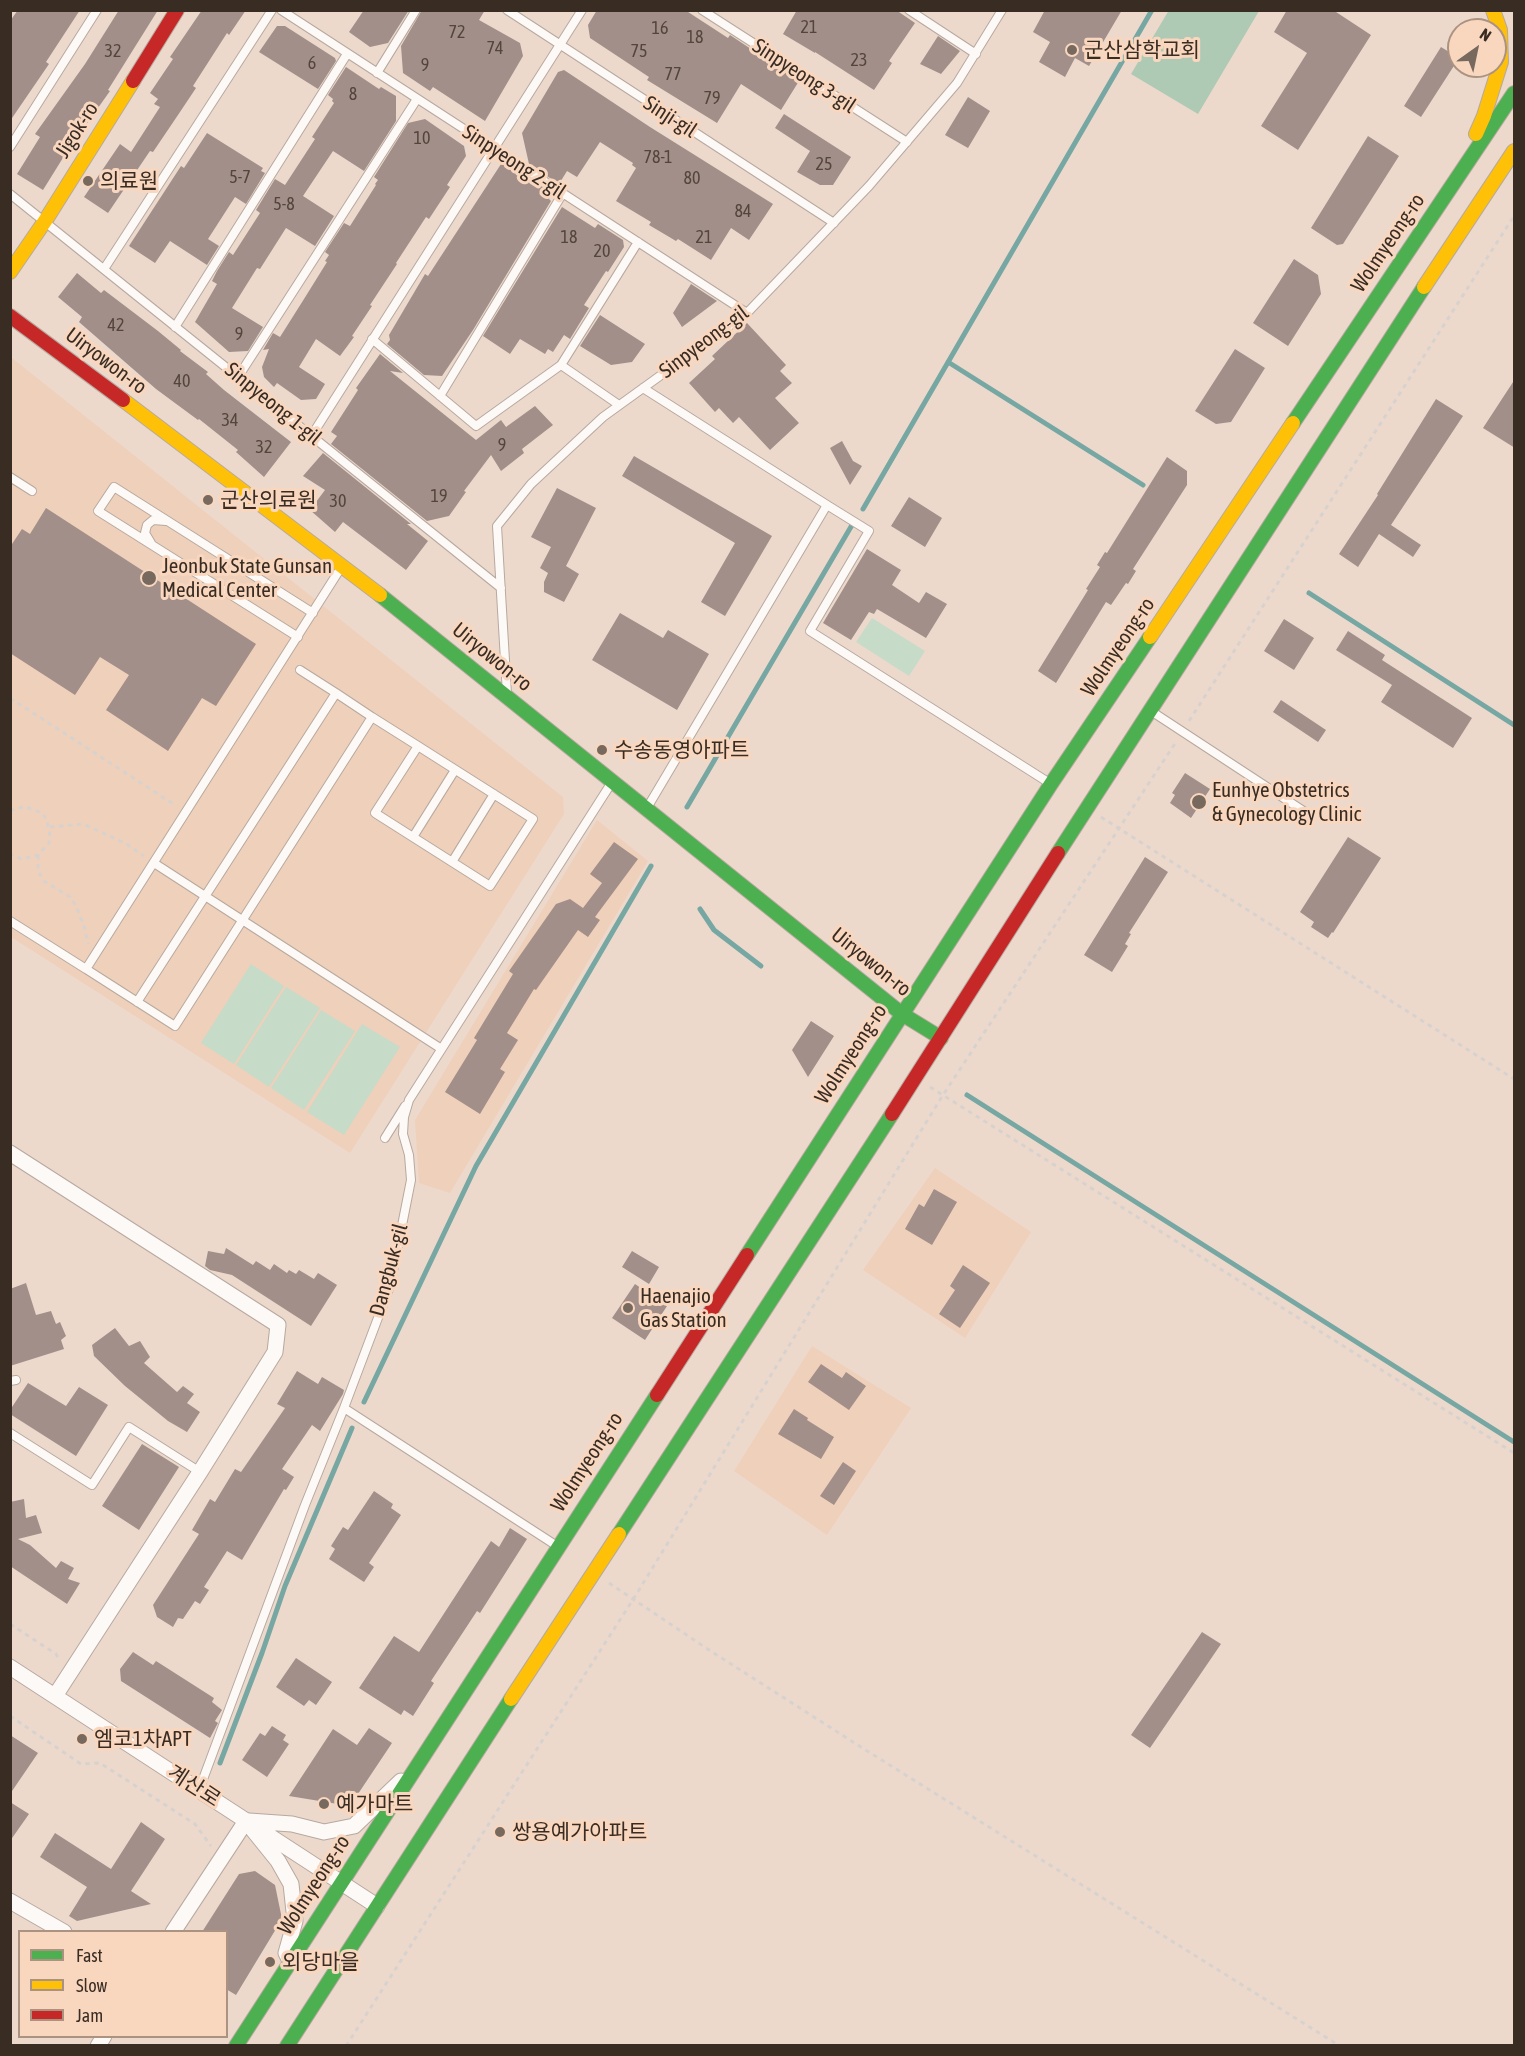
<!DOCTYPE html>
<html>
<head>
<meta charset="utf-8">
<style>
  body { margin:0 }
  #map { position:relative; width:1525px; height:2056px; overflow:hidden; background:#ecd9cc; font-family:"Asap Condensed",sans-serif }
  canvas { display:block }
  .frame { position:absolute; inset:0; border:12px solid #392c23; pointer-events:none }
  .legend { position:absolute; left:18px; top:1930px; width:210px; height:108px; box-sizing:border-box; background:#f9d7bf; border:2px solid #ac9381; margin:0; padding:8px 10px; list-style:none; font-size:18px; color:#392c23 }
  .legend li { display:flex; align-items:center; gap:12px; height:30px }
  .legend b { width:30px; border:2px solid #ac9381 }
  .north { position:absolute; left:1447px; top:18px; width:60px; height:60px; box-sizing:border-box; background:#f9d7bf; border:2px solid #ac9381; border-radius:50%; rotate:33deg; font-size:16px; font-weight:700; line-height:24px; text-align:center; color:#392c23 }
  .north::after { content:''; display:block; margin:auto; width:21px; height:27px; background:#78695e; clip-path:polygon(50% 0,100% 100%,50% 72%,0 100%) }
</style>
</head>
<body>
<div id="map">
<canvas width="1525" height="2056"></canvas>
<div class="frame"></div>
<ul class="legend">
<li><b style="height:8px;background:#4caf50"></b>Fast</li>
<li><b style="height:8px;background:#ffc107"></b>Slow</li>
<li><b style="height:8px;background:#c62828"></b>Jam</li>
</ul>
<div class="north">N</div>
</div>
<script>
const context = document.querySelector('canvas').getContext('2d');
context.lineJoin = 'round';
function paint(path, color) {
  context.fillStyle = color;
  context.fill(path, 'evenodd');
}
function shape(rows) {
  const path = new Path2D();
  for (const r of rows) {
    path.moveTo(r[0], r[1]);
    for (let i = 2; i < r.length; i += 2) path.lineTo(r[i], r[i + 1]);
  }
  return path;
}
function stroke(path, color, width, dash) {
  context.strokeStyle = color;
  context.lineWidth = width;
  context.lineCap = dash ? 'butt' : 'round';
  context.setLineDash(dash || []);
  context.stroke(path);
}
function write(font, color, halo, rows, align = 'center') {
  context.font = font + ' "Asap Condensed","Noto Sans KR",sans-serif';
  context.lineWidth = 6;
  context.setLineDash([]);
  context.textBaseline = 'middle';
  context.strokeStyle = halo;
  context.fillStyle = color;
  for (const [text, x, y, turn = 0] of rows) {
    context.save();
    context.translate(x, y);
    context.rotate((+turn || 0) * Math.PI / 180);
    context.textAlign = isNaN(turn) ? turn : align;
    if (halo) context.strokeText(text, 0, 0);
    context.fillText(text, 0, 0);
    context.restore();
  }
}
paint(shape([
  [10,358,12,358,563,797,564,814,350,1153,11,937],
  [597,820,648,861,450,1193,419,1183,415,1120],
  [935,1168,1031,1232,965,1338,863,1270],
  [812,1346,911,1408,827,1535,734,1471]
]), '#efd0ba');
paint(shape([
  [872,618,925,651,909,676,856,642],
  [251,964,284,986,234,1064,201,1043],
  [286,987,320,1008,269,1087,236,1065],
  [321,1010,355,1031,304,1110,271,1088],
  [362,1024,400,1047,344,1135,307,1112]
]), '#c6dbc8');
paint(shape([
  [1169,10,1259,11,1198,114,1131,74]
]), '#aec9b4');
stroke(shape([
  [948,362,1143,485],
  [863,509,1152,10],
  [1309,593,1514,725],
  [687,807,852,525],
  [700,909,714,930,761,966],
  [967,1095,1514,1442],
  [364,1402,476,1166,651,866],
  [220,1763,262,1653,285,1586,352,1428]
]), '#76a7a3', 5);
paint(shape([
  [18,10,80,10,46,62,49,64,10,121,10,21],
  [119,10,158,10,108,90,110,91,66,153,43,190,17,174,40,137,35,134,85,64],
  [202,10,246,10,229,35,227,33,193,86,196,88,178,115,153,152,150,151,108,213,84,197,120,144,131,152,160,107,154,104,158,99,150,93,173,59,170,57],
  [364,10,409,10,388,43,370,47,349,32],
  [422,10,485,10,479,20,520,43,523,56,485,121,433,87,430,91,403,73,401,46],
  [597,10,685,10,728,38,730,35,799,81,781,110,741,84,717,123,647,80,649,77,590,38,588,25],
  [797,10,896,10,915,23,889,61,892,63,874,90,815,52,815,53,783,34],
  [1045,10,1122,10,1089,66,1075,58,1065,77,1039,62,1050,42,1033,32],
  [1287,10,1333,10,1371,35,1298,150,1261,126,1307,53,1274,32],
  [277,26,285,26,335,58,336,61,318,89,259,52],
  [938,36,960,51,941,74,920,64],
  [1441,47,1459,58,1421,117,1404,106],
  [346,67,379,89,381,87,396,96,396,121,364,171,333,151,303,196,334,216,315,246,286,228,260,269,257,268,232,308,263,327,248,351,229,352,195,322,217,284,212,281,217,271,229,252,233,255,260,213,256,210,275,179,285,185,315,139,312,137,334,103,332,101,333,99,328,95],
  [564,70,650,127,773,204,749,240,731,228,711,260,678,239,676,241,649,225,651,222,616,201,636,168,632,165,633,163,600,142,577,177,567,171,559,184,529,164,522,133,558,72],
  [968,97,990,111,968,148,945,135],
  [784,114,851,157,833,185,820,185,797,172,810,151,775,128],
  [425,119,464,146,466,156,447,185,450,187,429,219,426,217,396,263,397,264,370,305,372,306,352,336,354,337,340,356,316,339,299,367,325,384,316,399,301,400,277,383,274,387,264,377,262,367,269,349,263,350,273,333,280,337,304,299,327,262,325,261,329,255,325,252,344,223,350,226,376,185,375,184,378,180,374,177,408,123],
  [207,133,263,168,261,171,265,173,246,204,235,197,208,239,219,246,207,265,170,241,155,263,129,246,181,166,184,168],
  [1368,136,1399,156,1343,244,1337,245,1311,228],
  [503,161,553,194,549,199,551,201,473,330,442,376,424,375,387,344,390,340,389,335,425,274,428,276],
  [562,207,595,228,598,224,623,240,624,247,608,272,606,271,584,305,589,308,570,339,564,335,553,352,548,349,545,354,520,339,510,354,483,336],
  [1294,259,1318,275,1321,294,1288,346,1253,323],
  [77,273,101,293,104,290,158,331,181,350,180,351,208,372,206,374,224,390,291,442,264,477,236,452,238,450,199,419,198,420,156,389,79,322,82,317,58,297],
  [691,284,717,301,682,327,673,313],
  [600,315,645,344,632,362,611,365,580,346],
  [747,323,786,365,780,371,792,383,775,398,799,423,770,450,739,417,733,423,719,408,715,412,689,383,715,359,712,356],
  [1235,349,1265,368,1231,422,1216,424,1195,411],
  [380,354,403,373,390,371,476,440,501,420,506,427,535,406,553,425,522,449,524,453,501,471,491,455,464,491,466,492,449,516,427,521,331,444,337,436,331,432,358,390,356,388],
  [1515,379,1515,448,1483,428],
  [1436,399,1463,416,1391,525,1421,545,1413,557,1379,534,1358,567,1339,554,1378,495,1377,494],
  [842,441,853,461,862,466,850,485,830,448],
  [323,453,411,524,407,524,428,541,406,570,343,522,335,532,310,510,325,490,303,476],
  [634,456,772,536,725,616,701,602,735,543,622,476],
  [1167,457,1187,471,1187,485,1133,569,1136,571,1128,584,1126,583,1111,605,1106,602,1056,683,1038,671,1088,590,1086,589,1100,567,1097,565,1105,552,1107,553],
  [557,488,596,508,566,566,579,574,564,602,544,592,544,582,548,573,540,568,551,547,531,537],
  [909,497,942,518,925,547,891,526],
  [46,508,256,644,216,706,202,698,168,751,106,710,129,675,100,657,75,695,10,653,10,547,22,529,30,534],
  [867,549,901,570,892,585,919,603,926,592,947,604,926,638,877,609,874,614,869,612,851,640,823,623],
  [620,613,663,638,668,630,709,654,677,710,592,660],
  [1284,619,1314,638,1294,670,1264,651],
  [1348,631,1385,655,1382,660,1472,718,1453,748,1381,702,1392,685,1336,650],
  [1281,700,1326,730,1318,742,1273,712],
  [1185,773,1210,789,1191,818,1170,803,1175,795,1172,793],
  [1348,837,1381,858,1333,933,1332,932,1328,938,1311,927,1314,922,1300,912],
  [614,842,638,859,595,917,600,920,588,937,578,930,536,990,534,989,507,1033,518,1040,500,1069,505,1072,480,1114,445,1092,477,1040,474,1038,513,974,509,971,556,904,570,899,583,908,602,883,590,874],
  [1145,857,1168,872,1129,933,1131,934,1125,944,1128,946,1112,972,1084,955],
  [811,1021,834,1036,808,1077,792,1050],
  [934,1189,957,1202,932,1245,905,1229,919,1204,924,1207],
  [226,1248,253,1265,256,1261,270,1270,274,1264,287,1273,289,1270,296,1274,299,1270,314,1279,318,1273,337,1285,311,1326,232,1275,210,1270,205,1266,208,1251,224,1254],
  [632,1251,659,1267,649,1284,622,1267],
  [963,1265,990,1283,960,1328,939,1314,955,1290,950,1286],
  [26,1283,36,1315,51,1311,56,1324,60,1322,66,1336,61,1340,64,1349,10,1366,10,1289],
  [635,1284,667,1306,645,1340,612,1318],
  [115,1328,129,1346,140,1341,150,1357,144,1363,177,1392,183,1386,194,1394,187,1403,200,1412,187,1432,168,1421,125,1386,94,1356,92,1345],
  [821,1364,842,1378,846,1372,866,1386,849,1410,808,1382],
  [297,1371,318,1384,322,1377,344,1390,343,1394,320,1431,312,1425,282,1469,294,1477,286,1490,284,1489,242,1560,227,1551,204,1587,209,1590,200,1604,195,1601,183,1619,178,1618,173,1627,157,1617,153,1605,199,1534,192,1530,210,1499,215,1502,235,1469,241,1472,285,1408,277,1404],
  [28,1383,66,1406,79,1387,108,1405,76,1456,10,1414,10,1410],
  [794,1409,808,1418,807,1420,834,1437,821,1459,778,1434],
  [142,1444,179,1467,139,1530,102,1506],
  [843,1462,856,1471,834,1505,820,1496],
  [374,1491,393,1504,391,1508,401,1515,369,1563,374,1567,364,1582,329,1559,335,1549,331,1546,343,1527,348,1530],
  [24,1499,26,1518,36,1515,42,1533,18,1539,30,1545,56,1568,61,1561,74,1568,68,1579,80,1583,67,1604,10,1566,10,1502],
  [510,1528,527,1539,480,1613,477,1611,431,1681,434,1683,413,1716,404,1710,401,1715,359,1688,394,1636,419,1652,491,1541,499,1547],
  [1202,1632,1221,1644,1150,1748,1131,1735],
  [133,1652,153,1665,156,1661,214,1698,212,1702,222,1710,215,1721,218,1723,210,1738,121,1681,120,1669],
  [296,1658,332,1682,316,1705,309,1700,304,1706,276,1687],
  [272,1726,286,1735,283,1740,289,1744,267,1777,242,1760,260,1733,265,1736],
  [369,1728,392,1743,350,1806,289,1796,333,1729,357,1745],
  [10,1735,38,1753,10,1794],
  [10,1802,29,1814,10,1841],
  [141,1822,165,1839,131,1891,151,1904,77,1921,69,1916,87,1887,40,1857,55,1833,111,1869],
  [255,1871,275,1885,282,1919,236,1995,226,1989,226,1932,202,1932,239,1874]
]), '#a28f89');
const lane = shape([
  [281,10,747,313],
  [507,10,834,223],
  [702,10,907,142],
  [909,10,976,54],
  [377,73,416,10],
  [10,147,97,10],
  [10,194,501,588],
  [104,269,272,10],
  [175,327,347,54],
  [372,339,476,426,561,365,638,242],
  [561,365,619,405],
  [238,377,417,99],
  [643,388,827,505,647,808],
  [440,396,563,193],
  [312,435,582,10],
  [10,477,32,491],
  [827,505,869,531,810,631,1051,784],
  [151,543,145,533,147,525,153,520,166,521],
  [298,637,98,511,114,487,313,613],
  [300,670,336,693],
  [507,694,497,526,531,484,603,417,747,313,869,186,957,83,1002,10],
  [1151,711,1305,812],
  [413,837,455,770],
  [452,862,494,794],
  [154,863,440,1048],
  [10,921,86,969,342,566],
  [86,969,175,1026,372,717,418,746,533,819,490,886,375,813,418,746],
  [137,1002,336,693,372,717],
  [385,1138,405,1106],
  [10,1381,16,1380],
  [344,1408,557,1546],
  [10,1433,92,1485,129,1427,200,1472],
  [199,1790,305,1505,344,1408,390,1286,411,1180,409,1155,403,1134,404,1117,409,1100,612,782]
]);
const street = shape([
  [10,1153,278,1325,275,1352,200,1472,55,1696],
  [10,1667,377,1906],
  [249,1821,292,1824,324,1832,354,1826,401,1781],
  [253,1830,278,1861,291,1884,295,1921,286,1953,290,1961],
  [10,1901,64,1932],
  [173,1932,246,1821],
  [98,2046,104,2036]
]);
const fast = shape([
  [1293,423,1514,93],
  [380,595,902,1014,941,1038],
  [1058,853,1424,287],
  [747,1255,1051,784,1150,637],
  [619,1534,892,1114],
  [236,2046,657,1395],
  [287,2046,511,1699]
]);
const slow = shape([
  [1476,134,1484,116,1501,62,1500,30,1493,10],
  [10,272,45,221,133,81],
  [1424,287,1514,151],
  [123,400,380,595],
  [1150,637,1293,423],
  [511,1699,619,1534]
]);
const jam = shape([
  [133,81,177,10],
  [10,316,123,400],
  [892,1114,1058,853],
  [657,1395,747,1255]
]);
stroke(lane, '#b7a99f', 10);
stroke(street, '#b7a99f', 17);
stroke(fast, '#b7a99f', 16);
stroke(slow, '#b7a99f', 16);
stroke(jam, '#b7a99f', 16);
stroke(shape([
  [10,698,175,805],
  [1189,721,1514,216],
  [10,811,17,808,26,807,42,813,47,820,50,836,49,843,38,855,22,859,10,854],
  [1101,817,1514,1079],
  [50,827,83,824,125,843,144,856],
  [38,855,38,871,44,881,70,897,76,906,85,929,88,944],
  [930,1087,1514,1453],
  [609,1583,706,1648,864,1749,1340,2046],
  [10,1624,56,1654,59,1660],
  [10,1716,81,1764,100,1763,195,1824,211,1846],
  [346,2046,634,1598,943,1095,1176,742]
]), '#d8d2cf', 3, [4.5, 4.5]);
stroke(lane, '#fcf9f7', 8);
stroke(street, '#fcf9f7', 15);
stroke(fast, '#4caf50', 14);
stroke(slow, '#ffc107', 14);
stroke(jam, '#c62828', 14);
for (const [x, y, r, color] of [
  [1072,50,6,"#78695e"],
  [88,181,6,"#78695e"],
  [208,500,6,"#78695e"],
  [149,578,8,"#78695e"],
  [602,750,6,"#78695e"],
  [1199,802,8,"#78695e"],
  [628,1308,6,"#78695e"],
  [82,1739,6,"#78695e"],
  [324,1804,6,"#78695e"],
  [500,1832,6,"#78695e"],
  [270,1962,6,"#78695e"]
]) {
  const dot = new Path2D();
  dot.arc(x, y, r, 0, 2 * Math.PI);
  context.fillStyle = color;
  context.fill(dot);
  stroke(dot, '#f9d7bf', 2);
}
write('18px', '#53453c', null, [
  ["21",809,27],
  ["16",660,28],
  ["72",457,32],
  ["18",695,37],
  ["74",495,48],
  ["32",113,51],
  ["75",639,51],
  ["23",859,60],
  ["6",312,63],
  ["9",425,65],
  ["77",673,74],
  ["8",353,94],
  ["79",712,98],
  ["10",422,138],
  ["78-1",658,157],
  ["25",824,164],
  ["5-7",240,177],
  ["80",692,178],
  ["5-8",284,204],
  ["84",743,211],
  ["18",569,237],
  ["21",704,237],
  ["20",602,251],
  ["42",116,325],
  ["9",239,334],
  ["40",182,381],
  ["34",230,420],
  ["9",502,445],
  ["32",264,447],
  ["19",439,496],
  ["30",338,501]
]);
write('21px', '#392c23', '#f9d7bf', [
  ["군산삼학교회",1084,50],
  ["의료원",100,181],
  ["군산의료원",220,500],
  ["Jeonbuk State Gunsan",162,566],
  ["Medical Center",162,590],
  ["수송동영아파트",614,750],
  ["Eunhye Obstetrics",1212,790],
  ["& Gynecology Clinic",1212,814],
  ["Haenajio",640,1296],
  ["Gas Station",640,1320],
  ["엠코1차APT",94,1739],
  ["예가마트",336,1804],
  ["쌍용예가아파트",512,1832],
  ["외당마을",282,1962]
], 'left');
write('21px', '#392c23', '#f9d7bf', [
  ["Sinpyeong 3-gil",804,76,33],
  ["Sinji-gil",670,117,33],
  ["Jigok-ro",77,130,-58],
  ["Sinpyeong 2-gil",514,162,33],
  ["Wolmyeong-ro",1388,243,-56],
  ["Sinpyeong-gil",704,342,-37],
  ["Uiryowon-ro",106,361,37],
  ["Sinpyeong 1-gil",273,404,39],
  ["Wolmyeong-ro",1118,647,-56],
  ["Uiryowon-ro",492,657,39],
  ["Uiryowon-ro",871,962,39],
  ["Wolmyeong-ro",851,1054,-57],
  ["Dangbuk-gil",389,1270,-75],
  ["Wolmyeong-ro",587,1462,-57],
  ["계산로",194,1786,33],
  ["Wolmyeong-ro",314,1885,-57]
]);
</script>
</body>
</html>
